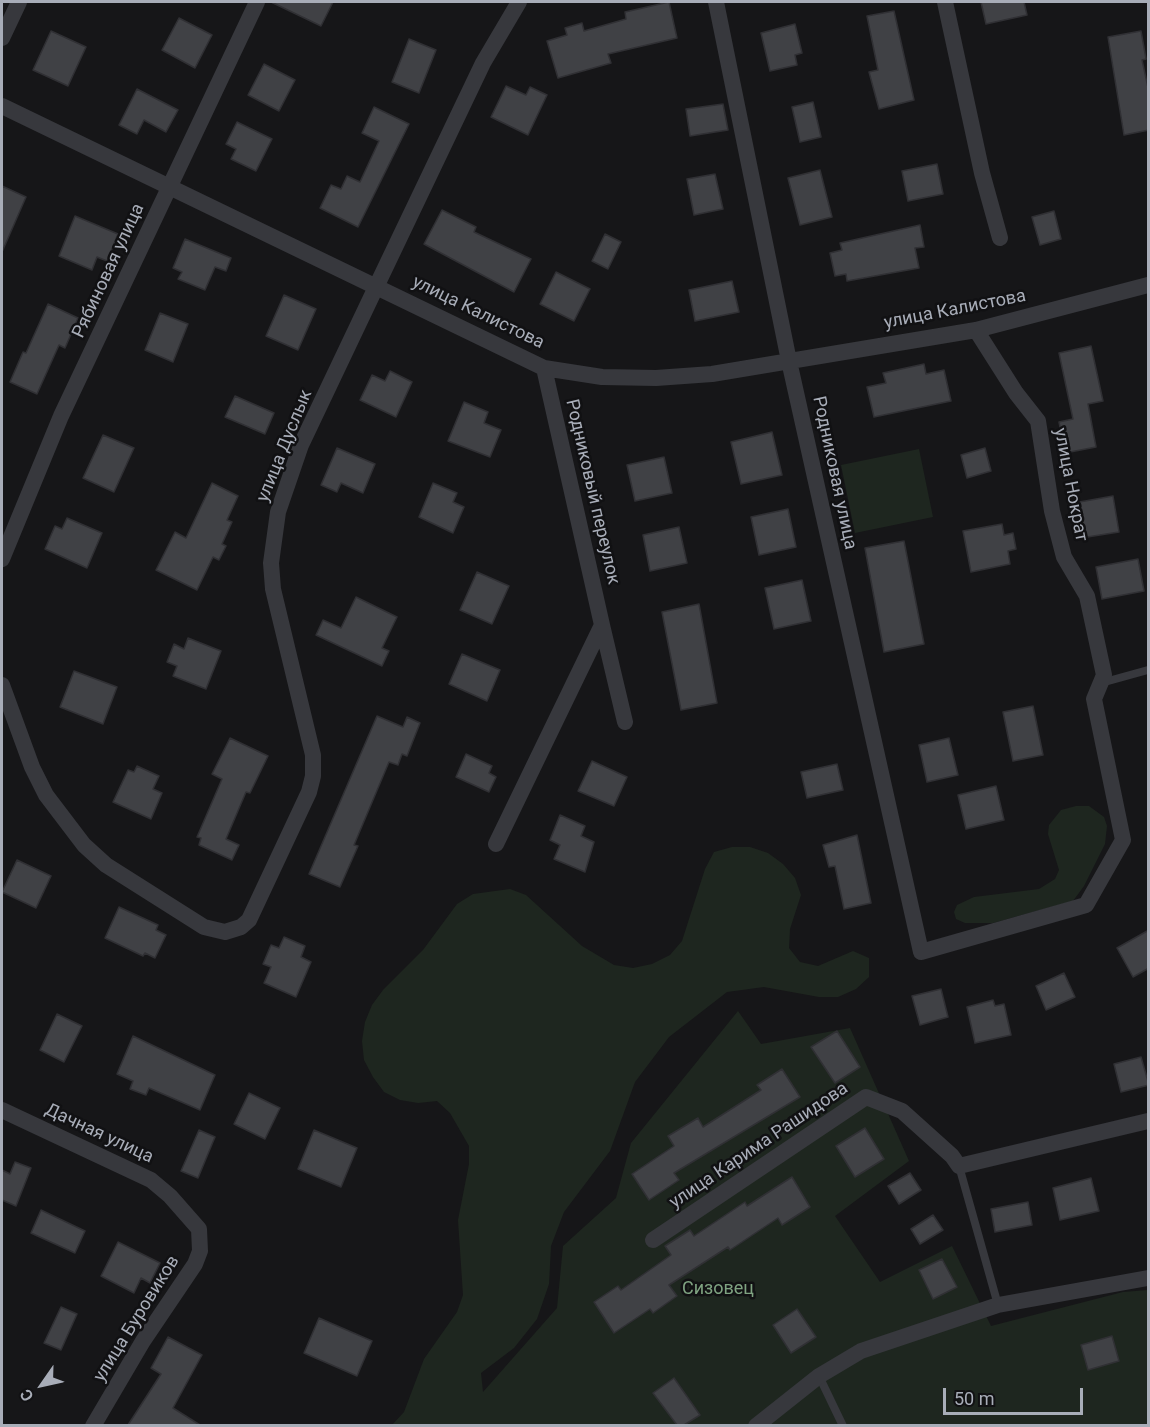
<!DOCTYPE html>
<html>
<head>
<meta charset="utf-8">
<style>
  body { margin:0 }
  #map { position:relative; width:1150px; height:1427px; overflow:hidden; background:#161618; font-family:Roboto,sans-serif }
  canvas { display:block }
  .frame { position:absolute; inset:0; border:3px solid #a8adb8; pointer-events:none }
  .north { position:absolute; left:12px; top:1355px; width:60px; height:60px; -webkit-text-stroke:4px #111113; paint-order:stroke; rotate:236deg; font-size:16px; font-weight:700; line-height:24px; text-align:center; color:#a8adb8 }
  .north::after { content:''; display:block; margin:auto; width:21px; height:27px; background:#a8adb8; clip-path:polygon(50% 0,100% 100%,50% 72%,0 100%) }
  .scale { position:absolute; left:943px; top:1388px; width:140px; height:27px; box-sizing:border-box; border:3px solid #a8adb8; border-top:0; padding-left:8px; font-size:18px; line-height:21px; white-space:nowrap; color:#a8adb8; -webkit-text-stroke:4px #111113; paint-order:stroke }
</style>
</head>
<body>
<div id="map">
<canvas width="1150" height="1427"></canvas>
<div class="frame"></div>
<div class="north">С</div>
<div class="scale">50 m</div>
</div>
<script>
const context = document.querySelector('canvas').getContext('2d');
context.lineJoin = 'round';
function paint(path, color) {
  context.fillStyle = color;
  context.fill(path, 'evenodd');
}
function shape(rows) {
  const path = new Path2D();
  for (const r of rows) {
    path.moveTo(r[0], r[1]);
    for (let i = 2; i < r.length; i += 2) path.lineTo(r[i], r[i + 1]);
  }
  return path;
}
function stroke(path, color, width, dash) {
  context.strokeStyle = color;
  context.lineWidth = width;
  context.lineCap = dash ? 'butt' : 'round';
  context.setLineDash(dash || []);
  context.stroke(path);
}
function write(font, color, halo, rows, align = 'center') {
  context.font = font + ' Roboto,sans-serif';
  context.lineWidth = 5;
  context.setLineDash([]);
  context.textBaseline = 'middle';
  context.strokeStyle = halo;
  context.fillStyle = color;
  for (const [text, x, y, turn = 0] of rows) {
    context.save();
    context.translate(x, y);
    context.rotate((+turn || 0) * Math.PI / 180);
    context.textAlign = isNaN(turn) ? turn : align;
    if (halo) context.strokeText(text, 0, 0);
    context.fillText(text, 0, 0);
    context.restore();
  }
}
paint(shape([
  [919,449,933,517,855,533,841,465],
  [1076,806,1089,806,1104,817,1107,826,1105,844,1084,886,1073,901,993,923,965,923,956,919,954,912,957,905,974,897,1039,889,1055,879,1059,870,1048,834,1049,825,1061,810],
  [732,847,750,847,768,853,783,864,795,878,801,895,790,929,789,948,800,962,818,966,853,951,869,958,869,977,856,989,838,997,819,997,764,987,727,992,669,1037,635,1082,610,1151,564,1212,551,1246,549,1284,537,1319,514,1348,481,1373,483,1392,557,1308,563,1246,616,1198,631,1143,738,1011,761,1044,850,1028,909,1161,835,1216,880,1282,952,1246,991,1326,1123,1292,1148,1290,1148,1425,392,1425,404,1412,424,1359,457,1312,463,1295,458,1220,469,1164,469,1146,450,1113,437,1101,418,1103,400,1100,384,1092,373,1077,364,1060,362,1041,365,1022,372,1005,383,990,423,950,457,904,473,894,510,889,526,895,582,946,614,965,633,968,652,964,670,955,682,941,705,869,714,852]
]), '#1e261f');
const building = shape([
  [271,2,333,2,321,26,271,2],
  [669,2,677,38,608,54,611,63,558,78,547,41,567,35,565,28,582,23,584,31,626,19,625,12,669,2],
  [981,2,1024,2,1027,15,986,24,981,2],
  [894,11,914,100,879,109,869,72,878,70,867,16,894,11],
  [179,18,212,35,195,68,162,50,179,18],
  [795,24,802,53,795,55,797,65,770,71,761,33,795,24],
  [51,31,86,47,68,86,33,70,51,31],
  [1141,31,1146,59,1142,60,1149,92,1149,130,1124,135,1108,37,1141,31],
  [409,39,436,50,419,93,392,82,409,39],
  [264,64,295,80,279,111,248,95,264,64],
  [506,86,526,95,530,87,547,95,528,135,491,117,506,86],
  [137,89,178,110,166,132,144,120,137,134,119,125,137,89],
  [813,102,821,137,800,142,792,107,813,102],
  [723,104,728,130,690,136,686,109,723,104],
  [374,107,409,124,358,227,320,208,331,185,341,189,347,176,360,182,379,141,362,133,374,107],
  [237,122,272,139,256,171,231,159,236,149,226,144,237,122],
  [937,164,943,194,908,201,902,171,937,164],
  [820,170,832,217,800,225,788,178,820,170],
  [715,174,723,209,694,215,687,179,715,174],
  [2,186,26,197,2,252,2,186],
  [442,210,476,227,474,232,531,259,514,292,424,244,442,210],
  [1054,211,1061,239,1040,245,1032,217,1054,211],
  [75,216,118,234,107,261,97,257,92,270,59,256,75,216],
  [920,225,924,247,915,248,919,268,847,281,846,274,835,276,830,253,842,250,840,243,920,225],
  [605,234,621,242,608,269,592,261,605,234],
  [185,239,231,258,226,271,215,267,205,290,178,279,182,272,173,268,185,239],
  [556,272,590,289,574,321,540,304,556,272],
  [732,281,739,312,695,321,689,290,732,281],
  [284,295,316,309,298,350,266,336,284,295],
  [48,304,78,318,65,348,59,345,37,394,10,382,23,352,26,353,48,304],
  [160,313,188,324,173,362,145,350,160,313],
  [1091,346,1103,401,1088,404,1096,447,1065,453,1059,422,1073,419,1059,353,1091,346],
  [924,364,926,374,944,370,951,401,874,417,867,387,886,383,883,373,924,364],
  [390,371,412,382,396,417,360,400,372,375,385,381,390,371],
  [235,396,274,413,265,434,225,417,235,396],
  [464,402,488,412,484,423,501,430,490,457,448,441,464,402],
  [772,432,782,475,741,484,731,442,772,432],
  [103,435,134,448,114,492,83,478,103,435],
  [337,448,375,464,363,493,341,483,337,492,321,485,337,448],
  [985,448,991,471,967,478,961,455,985,448],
  [664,457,672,493,635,501,627,465,664,457],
  [212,483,238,496,227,520,232,522,222,544,226,546,219,560,213,557,197,590,156,570,175,532,186,538,212,483],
  [433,483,457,493,453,502,464,507,453,533,419,517,433,483],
  [1113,496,1119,532,1081,538,1074,503,1113,496],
  [788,509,796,547,759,555,751,517,788,509],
  [67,518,102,533,87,568,45,549,55,526,62,529,67,518],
  [1002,524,1004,535,1013,533,1016,549,1008,551,1010,564,971,572,963,531,1002,524],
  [679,527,687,563,650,571,643,535,679,527],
  [904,541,924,644,884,652,865,548,904,541],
  [1138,559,1144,591,1102,599,1096,567,1138,559],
  [477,572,509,586,492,624,460,610,477,572],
  [802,580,811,621,774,629,765,588,802,580],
  [356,597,397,617,382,648,389,651,382,666,316,635,323,620,341,628,356,597],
  [699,604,717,703,681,710,662,612,699,604],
  [188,638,221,651,206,689,173,676,177,666,167,662,174,644,184,649,188,638],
  [462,654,500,670,487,701,449,684,462,654],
  [74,671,117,687,103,724,60,707,74,671],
  [1033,706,1043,755,1013,761,1003,712,1033,706],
  [377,716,403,727,407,717,420,723,407,756,402,754,398,765,389,762,354,845,358,846,340,887,309,874,377,716],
  [230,738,268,756,250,793,246,792,226,839,239,845,232,860,199,845,201,838,197,837,222,779,212,774,230,738],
  [949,738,958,775,927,782,919,745,949,738],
  [466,754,492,766,489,773,496,777,489,792,456,777,466,754],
  [592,761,627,777,614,806,578,791,592,761],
  [837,764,843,790,807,798,801,772,837,764],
  [137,766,159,776,153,789,162,793,151,819,113,802,128,770,134,772,137,766],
  [996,786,1004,820,966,829,958,795,996,786],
  [560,815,585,826,581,836,594,842,585,872,554,859,560,845,550,840,560,815],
  [857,835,871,903,844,909,835,866,829,867,823,845,857,835],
  [17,860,51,876,36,908,2,892,17,860],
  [119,907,158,925,156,930,166,935,155,958,145,953,143,956,105,938,119,907],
  [1149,930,1149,968,1133,977,1117,948,1149,930],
  [284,937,305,946,301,957,311,962,296,997,264,983,271,967,263,964,271,945,279,948,284,937],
  [1064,973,1075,997,1046,1010,1036,986,1064,973],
  [941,989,948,1017,920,1025,912,996,941,989],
  [993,1000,995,1006,1004,1004,1011,1035,975,1043,967,1007,993,1000],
  [57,1014,82,1026,64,1062,40,1050,57,1014],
  [837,1031,860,1067,835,1083,811,1047,837,1031],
  [133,1036,215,1075,200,1110,149,1088,146,1095,130,1089,133,1081,117,1074,133,1036],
  [1141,1057,1149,1085,1121,1092,1114,1064,1141,1057],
  [782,1069,800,1097,674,1173,679,1180,649,1200,632,1174,674,1146,668,1136,698,1118,703,1127,761,1090,757,1085,782,1069],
  [249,1093,280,1108,265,1139,234,1124,249,1093],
  [865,1128,884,1159,855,1177,836,1146,865,1128],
  [199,1130,215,1137,198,1178,181,1171,199,1130],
  [314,1130,357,1148,341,1187,298,1169,314,1130],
  [15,1162,31,1168,16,1206,2,1200,2,1170,10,1174,15,1162],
  [910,1173,921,1190,899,1204,888,1186,910,1173],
  [792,1177,810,1207,782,1225,778,1218,730,1250,728,1247,669,1285,677,1296,653,1313,650,1309,614,1333,594,1302,618,1286,621,1290,671,1255,665,1246,690,1230,694,1236,745,1202,747,1206,792,1177],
  [1091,1178,1099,1211,1060,1220,1053,1188,1091,1178],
  [1028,1202,1032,1225,995,1232,991,1209,1028,1202],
  [41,1210,85,1231,75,1253,31,1233,41,1210],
  [933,1215,943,1230,920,1244,911,1229,933,1215],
  [118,1242,160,1263,150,1283,141,1278,134,1293,101,1276,118,1242],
  [942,1259,957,1287,933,1299,919,1270,942,1259],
  [61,1307,77,1314,61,1350,44,1343,61,1307],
  [797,1309,816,1337,791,1353,773,1325,797,1309],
  [319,1318,372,1341,357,1376,304,1353,319,1318],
  [1112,1336,1119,1361,1088,1370,1081,1345,1112,1336],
  [168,1337,202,1355,173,1408,200,1425,128,1425,161,1374,151,1368,168,1337],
  [674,1378,700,1415,684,1425,677,1425,653,1393,674,1378]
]);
paint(building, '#404145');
stroke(building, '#303034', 1.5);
stroke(shape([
  [1101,683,1148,670],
  [959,1166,998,1305],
  [819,1376,843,1426]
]), '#37383d', 8);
stroke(shape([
  [716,2,789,361,921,952,1086,905,1123,840,1094,699,1104,675,1087,596,1064,557,1052,511,1038,421,1016,393,976,330],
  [945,2,982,173,1000,238],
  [2,38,19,2],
  [2,106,544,368,602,377,656,378,712,374,976,330,1148,285],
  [2,559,61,416,257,2],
  [602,625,625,722],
  [2,685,32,767,46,795,84,845,106,865,204,927,225,932,241,927,249,920,309,792,313,776,313,755,273,589,271,563,278,512,301,445,377,285,483,63,519,2],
  [496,844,602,625,544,368],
  [2,1110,151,1180,170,1196,199,1229,200,1251,195,1264,143,1341,93,1426],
  [653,1240,866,1097,902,1111,952,1156,959,1166,1148,1121],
  [756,1426,819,1376,861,1351,998,1305,1148,1278]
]), '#37383d', 16);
write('18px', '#a8adb8', '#111113', [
  ["Рябиновая улица",109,271,-65],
  ["улица Калистова",955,310,-11],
  ["улица Калистова",478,313,26],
  ["улица Дуслык",285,446,-68],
  ["Родниковая улица",834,473,78],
  ["улица Нократ",1070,485,79],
  ["Родниковый переулок",592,492,77],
  ["Дачная улица",99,1134,25],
  ["улица Карима Рашидова",759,1146,-34],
  ["улица Буровиков",137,1319,-58]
]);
write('18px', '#7fa381', '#111113', [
  ["Сизовец",718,1289]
]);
</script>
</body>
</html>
